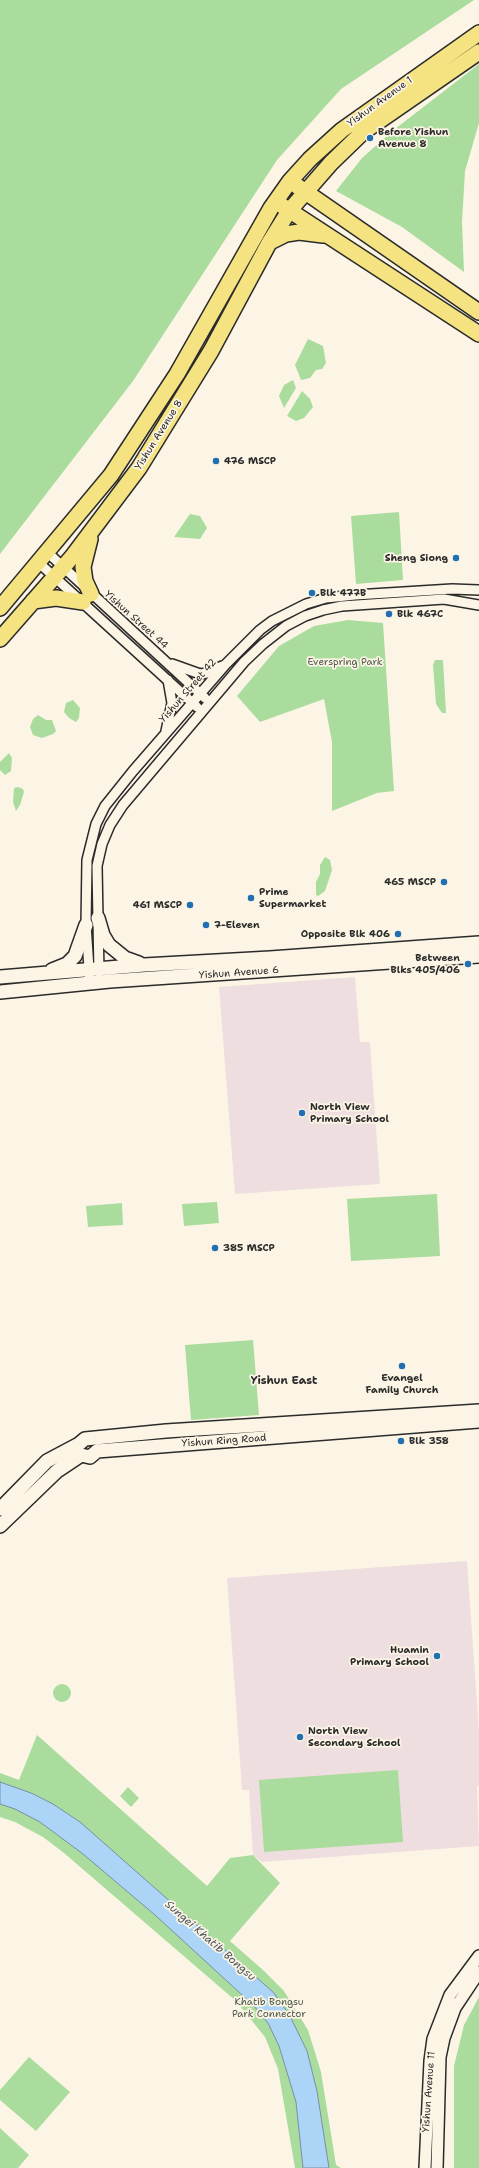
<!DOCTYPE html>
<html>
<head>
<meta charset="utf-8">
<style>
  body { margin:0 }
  canvas { display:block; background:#fcf5e5 }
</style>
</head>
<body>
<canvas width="479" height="2168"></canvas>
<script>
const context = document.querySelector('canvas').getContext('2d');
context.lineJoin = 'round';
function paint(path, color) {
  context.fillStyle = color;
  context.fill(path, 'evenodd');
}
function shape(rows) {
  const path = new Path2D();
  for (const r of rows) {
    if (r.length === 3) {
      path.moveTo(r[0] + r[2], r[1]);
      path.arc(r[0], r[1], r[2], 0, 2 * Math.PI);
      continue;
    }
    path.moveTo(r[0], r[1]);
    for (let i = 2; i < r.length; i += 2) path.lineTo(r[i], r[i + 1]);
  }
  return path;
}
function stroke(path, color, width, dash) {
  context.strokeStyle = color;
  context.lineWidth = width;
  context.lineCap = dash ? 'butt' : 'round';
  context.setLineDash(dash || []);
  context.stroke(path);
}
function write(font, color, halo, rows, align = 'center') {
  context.font = font + ' "Shantell Sans",sans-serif';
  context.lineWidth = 3.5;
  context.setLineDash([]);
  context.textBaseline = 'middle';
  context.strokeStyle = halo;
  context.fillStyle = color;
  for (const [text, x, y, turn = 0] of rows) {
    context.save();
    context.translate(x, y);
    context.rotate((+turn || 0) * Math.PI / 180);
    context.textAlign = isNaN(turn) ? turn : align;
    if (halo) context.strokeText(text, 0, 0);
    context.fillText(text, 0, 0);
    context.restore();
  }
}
paint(shape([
  [355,977,360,1042,370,1042,380,1184,235,1194,219,987],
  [467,1561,479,1731,479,1786,477,1786,479,1846,262,1862,253,1855,249,1790,242,1790,227,1578]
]), '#efdedf');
paint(shape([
  [0,0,474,0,341,89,277,160,133,381,0,554],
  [479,64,479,123,465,171,462,222,464,272,402,227,336,191,362,158,395,129],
  [308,339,323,346,326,363,322,369,316,370,310,378,301,380,295,365],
  [293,380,296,388,284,408,279,396,284,385],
  [302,391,310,399,313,407,304,418,296,421,287,416],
  [399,512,403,580,356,584,351,516],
  [190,514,200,516,207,528,200,539,174,537],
  [348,620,383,623,394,791,377,793,332,811,332,742,324,699,260,722,237,696,279,646,314,626],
  [435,660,443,660,446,713,442,713,436,704,433,665],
  [73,700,80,708,79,718,76,722,69,718,64,712,66,703],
  [38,715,46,720,52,720,56,731,53,734,42,738,33,735,30,727,33,719],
  [9,753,12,758,11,771,5,775,0,770,0,762],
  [18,787,23,789,24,792,20,805,16,811,13,802,14,788],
  [325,857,330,860,332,870,325,891,318,896,316,895,316,882,320,874,320,865],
  [437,1194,440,1256,351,1261,347,1199],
  [217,1202,219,1223,184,1226,182,1204],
  [122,1203,123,1225,88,1227,86,1206],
  [253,1340,259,1415,191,1420,185,1345],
  [62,1693,9],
  [37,1735,207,1886,230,1858,253,1855,280,1883,230,1941,263,1970,284,1991,308,2030,321,2072,336,2165,341,2168,295,2168,278,2069,265,2037,236,2001,64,1853,43,1837,15,1822,0,1817,0,1773,19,1780],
  [398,1770,403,1842,264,1852,259,1780],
  [128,1787,139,1798,131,1807,120,1796],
  [479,1997,479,2168,454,2168,454,2066,464,2025],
  [29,2057,70,2092,36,2131,0,2100,0,2090],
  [0,2128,29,2155,18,2168,0,2168]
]), '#aadc9d');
const water = shape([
  [0,1782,31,1793,53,1804,80,1822,274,1993,290,2016,307,2051,317,2091,329,2168,303,2168,296,2102,279,2046,268,2023,253,2005,155,1915,83,1854,40,1822,15,1809,0,1804,0,1782]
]);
paint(water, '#acd4f6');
stroke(water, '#7890a5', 1);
const minor = shape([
  [47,552,205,698],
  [39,563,197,707],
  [172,664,200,674,207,673,222,666],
  [166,731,172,703,168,680],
  [99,973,97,866,102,844,110,825,123,805,244,662,263,644,286,626,305,616,323,610,342,606,444,599,479,605],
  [90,983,86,925,87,860,96,824,105,806,133,771,226,664,260,630,272,621,306,604,326,598,355,595,452,589,479,590]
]);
const tertiary = shape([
  [425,2168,430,2061,433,2039,450,1995,479,1956],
  [437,2168,440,2057,444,2038,455,2008,479,1972]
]);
const secondary = shape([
  [98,918,103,935,109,945,125,958,139,963],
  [52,970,67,964,75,956,86,925],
  [0,977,144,965,270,958,479,943],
  [0,992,110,981,479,956],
  [0,1509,47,1461,79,1444,85,1439,166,1431,479,1411],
  [0,1526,57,1471,81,1455,90,1457,97,1451,479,1421]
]);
const primary = shape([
  [297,186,479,312],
  [281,205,479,334],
  [270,242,286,234,299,232,323,235],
  [90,539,83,567,85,581,91,594],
  [33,601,56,598,83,602],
  [0,608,111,475,177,374,271,208,290,181,310,159,342,130,479,33],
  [0,639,72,557,139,468,211,351,269,243,289,211,331,163,363,132,479,52]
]);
stroke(minor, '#2b2b2b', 12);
stroke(tertiary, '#2b2b2b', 14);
stroke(secondary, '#2b2b2b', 16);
stroke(primary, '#2b2b2b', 18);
stroke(minor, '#fcf5e5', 9);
stroke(tertiary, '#fcf5e5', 11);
stroke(secondary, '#fcf5e5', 13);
stroke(primary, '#f5e382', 15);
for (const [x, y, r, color] of [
  [370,138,4,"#1f6fb2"],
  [216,461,4,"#1f6fb2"],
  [456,558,4,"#1f6fb2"],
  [312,593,4,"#1f6fb2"],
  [389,614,4,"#1f6fb2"],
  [444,882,4,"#1f6fb2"],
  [251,898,4,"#1f6fb2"],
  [190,905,4,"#1f6fb2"],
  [206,925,4,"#1f6fb2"],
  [398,934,4,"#1f6fb2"],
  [468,964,4,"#1f6fb2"],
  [302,1113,4,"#1f6fb2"],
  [215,1248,4,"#1f6fb2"],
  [402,1366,4,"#1f6fb2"],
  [401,1441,4,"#1f6fb2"],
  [437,1656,4,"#1f6fb2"],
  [300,1737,4,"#1f6fb2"]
]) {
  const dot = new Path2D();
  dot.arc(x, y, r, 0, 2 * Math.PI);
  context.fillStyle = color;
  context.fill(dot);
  stroke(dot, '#fcf5e5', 1.5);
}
write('10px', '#2b2b2b', '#fcf5e5', [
  ["Yishun Avenue 1",380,102,-36],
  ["Yishun Avenue 8",159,435,-58],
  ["Yishun Street 44",136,620,42],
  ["Yishun Street 42",188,691,-49],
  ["Yishun Avenue 6",239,973,-4],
  ["Yishun Ring Road",224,1441,-4],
  ["Yishun Avenue 11",429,2092,-86]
]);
write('bold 10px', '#2b2b2b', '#fcf5e5', [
  ["Before Yishun",378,132],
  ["Avenue 8",378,144],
  ["476 MSCP",224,461],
  ["Sheng Siong",448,558,"right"],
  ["Blk 477B",320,593],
  ["Blk 467C",397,614],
  ["465 MSCP",436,882,"right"],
  ["Prime",259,892],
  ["Supermarket",259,904],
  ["461 MSCP",182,905,"right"],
  ["7-Eleven",214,925],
  ["Opposite Blk 406",390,934,"right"],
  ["Between",460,958,"right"],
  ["Blks 405/406",460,970,"right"],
  ["North View",310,1107],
  ["Primary School",310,1119],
  ["385 MSCP",223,1248],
  ["Evangel",402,1378,"center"],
  ["Family Church",402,1390,"center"],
  ["Blk 358",409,1441],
  ["Huamin",429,1650,"right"],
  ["Primary School",429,1662,"right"],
  ["North View",308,1731],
  ["Secondary School",308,1743]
], 'left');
write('10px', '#4b5748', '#fcf5e5', [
  ["Everspring Park",345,662],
  ["Khatib Bongsu",269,2002],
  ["Park Connector",269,2014]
]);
write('bold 11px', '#2b2b2b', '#fcf5e5', [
  ["Yishun East",284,1381]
]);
write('italic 11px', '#4b555e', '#fcf5e5', [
  ["Sungei Khatib Bongsu",210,1941,41]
]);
</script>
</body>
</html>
